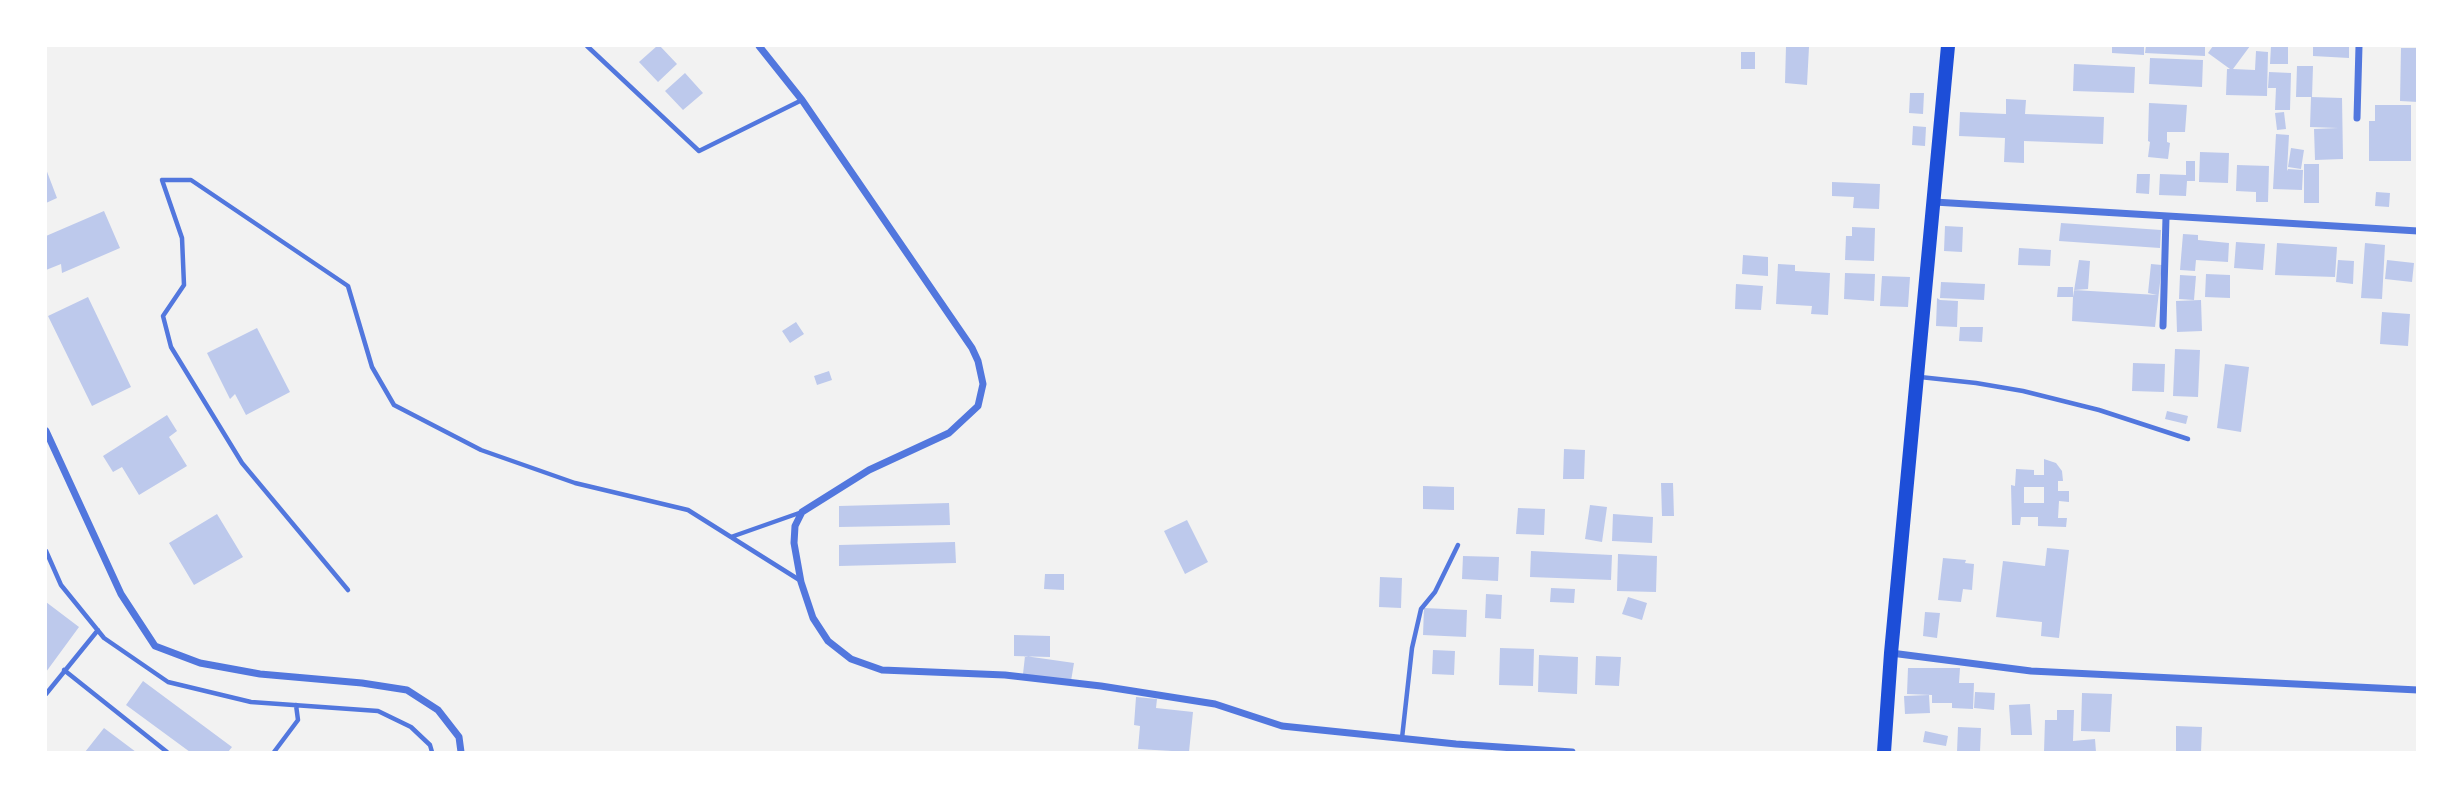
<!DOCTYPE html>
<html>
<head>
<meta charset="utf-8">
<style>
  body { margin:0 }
  #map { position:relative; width:2463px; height:798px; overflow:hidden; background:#f2f2f2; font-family:Mulish,sans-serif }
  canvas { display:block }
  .frame { position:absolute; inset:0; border:47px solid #fff; pointer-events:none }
</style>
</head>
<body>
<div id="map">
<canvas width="2463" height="798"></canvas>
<div class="frame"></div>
</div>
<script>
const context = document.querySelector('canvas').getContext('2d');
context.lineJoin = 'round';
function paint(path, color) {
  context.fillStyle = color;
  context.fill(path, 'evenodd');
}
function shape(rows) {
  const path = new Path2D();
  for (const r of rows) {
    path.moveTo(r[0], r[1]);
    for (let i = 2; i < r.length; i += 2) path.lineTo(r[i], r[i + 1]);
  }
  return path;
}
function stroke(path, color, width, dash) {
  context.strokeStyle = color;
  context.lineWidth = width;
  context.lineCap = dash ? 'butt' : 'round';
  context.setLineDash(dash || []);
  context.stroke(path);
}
paint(shape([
  [657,46,660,46,677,64,658,82,639,62],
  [1786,46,1809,47,1807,85,1785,83],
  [2112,46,2144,46,2144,55,2112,53],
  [2146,46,2205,46,2205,56,2145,53],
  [2213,46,2250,46,2233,69,2255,70,2256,51,2268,52,2267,96,2226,95,2227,69,2230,69,2208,53],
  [2271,46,2288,46,2288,64,2270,64],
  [2313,46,2349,46,2349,58,2313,56],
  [2401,48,2418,48,2418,102,2400,101],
  [1741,52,1755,52,1755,69,1741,69],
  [2150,58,2203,60,2202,87,2149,84],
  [2074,64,2135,67,2134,93,2073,91],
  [2297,66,2313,66,2312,97,2296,97],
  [2269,72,2291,73,2290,110,2275,110,2276,88,2268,88],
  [685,73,703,93,683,110,665,91],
  [1910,93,1924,93,1923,114,1909,113],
  [2311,97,2342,98,2343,159,2315,160,2314,129,2338,128,2310,127],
  [2006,99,2026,100,2025,114,2104,117,2103,144,2024,141,2024,163,2004,162,2005,138,1959,136,1960,112,2006,114],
  [2149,103,2187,105,2185,132,2167,132,2167,142,2170,143,2168,159,2148,157,2150,142,2148,141],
  [2375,105,2411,105,2411,161,2369,161,2369,121,2375,121],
  [2284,112,2286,129,2277,130,2275,113],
  [1913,126,1926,127,1925,146,1912,145],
  [2276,134,2289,135,2287,171,2288,169,2303,170,2302,190,2273,189],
  [2291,148,2304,150,2301,169,2288,167],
  [2200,152,2229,153,2228,183,2199,182],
  [2186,161,2195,161,2195,181,2187,181,2186,196,2159,195,2160,174,2186,175],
  [2304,164,2319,164,2319,203,2304,203],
  [2237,165,2269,166,2268,202,2256,202,2256,192,2236,191],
  [46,169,57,198,46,203],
  [2137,174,2150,174,2149,194,2136,193],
  [1832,182,1880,184,1879,209,1853,208,1854,197,1832,196],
  [2376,192,2390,193,2389,207,2375,206],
  [104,211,120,248,62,273,61,264,46,270,46,236],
  [2061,223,2161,230,2160,248,2059,241],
  [1945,226,1963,227,1962,252,1944,251],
  [1852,227,1875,228,1874,261,1845,260,1846,236,1852,236],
  [2183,234,2198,235,2198,240,2229,243,2228,262,2196,260,2195,271,2180,270],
  [2236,242,2265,244,2263,270,2234,268],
  [2277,243,2337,247,2335,277,2275,275],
  [2365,243,2385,245,2382,299,2361,298],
  [2019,248,2051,250,2050,266,2018,265],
  [1743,255,1768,257,1768,276,1742,274],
  [2079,260,2090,261,2088,289,2074,290,2157,295,2148,293,2151,264,2162,265,2155,327,2072,321,2073,297],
  [2338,260,2354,261,2353,284,2336,282],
  [2387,260,2414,263,2412,282,2385,279],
  [1778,264,1795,265,1795,271,1830,273,1828,315,1811,314,1812,306,1776,304],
  [1845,273,1875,274,1874,301,1844,299],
  [2206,274,2230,275,2230,298,2205,297],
  [2180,275,2196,276,2194,300,2179,299],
  [1882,276,1910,277,1908,307,1880,306],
  [1941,282,1985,284,1984,300,1940,298],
  [1736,284,1763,286,1761,310,1735,309],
  [2058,287,2073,287,2073,297,2057,297],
  [88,297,131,387,92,406,48,316],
  [1937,298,1940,300,1958,301,1957,327,1936,326],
  [2201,300,2202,331,2177,332,2176,301],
  [2382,312,2410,314,2408,346,2380,344],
  [796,322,804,334,790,343,782,331],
  [1960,327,1983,327,1982,342,1959,341],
  [257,328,290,392,246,415,235,394,230,399,207,353],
  [2175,349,2200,350,2198,397,2173,396],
  [2133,363,2165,364,2164,392,2132,391],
  [2225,364,2249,367,2241,432,2217,428],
  [829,371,832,380,817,385,814,376],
  [2167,411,2188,416,2186,424,2165,419],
  [167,415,177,431,169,437,187,466,139,495,122,467,113,472,103,456],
  [1564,449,1585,450,1584,479,1563,479],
  [2044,459,2056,463,2062,471,2063,481,2058,481,2058,491,2069,491,2069,502,2059,501,2058,518,2067,518,2066,527,2038,526,2038,517,2021,517,2020,525,2012,525,2011,485,2015,486,2016,469,2034,470,2034,475,2044,475],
  [2024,487,2044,487,2044,503,2024,503],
  [1661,483,1673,483,1674,516,1662,516],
  [1423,486,1454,487,1454,510,1423,509],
  [949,503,950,525,839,527,839,506],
  [1590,505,1607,507,1602,542,1585,539],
  [1518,508,1545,509,1544,535,1516,534],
  [217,514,243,557,194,585,169,543],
  [1613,514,1653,517,1652,543,1612,541],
  [1187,520,1208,562,1185,574,1164,531],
  [955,542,956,563,839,566,839,545],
  [2047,548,2069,550,2059,638,2041,636,2042,622,1996,617,2003,561,2045,566],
  [1531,551,1612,555,1611,580,1530,577],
  [1618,554,1657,556,1656,592,1617,591],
  [1463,556,1499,557,1498,581,1462,579],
  [1943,558,1966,560,1965,563,1974,564,1972,590,1963,589,1961,602,1938,600],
  [1045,574,1064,574,1064,590,1044,589],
  [1380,577,1402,578,1401,608,1379,607],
  [1551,588,1575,589,1574,603,1550,602],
  [1486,594,1502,595,1501,619,1485,618],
  [1628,597,1647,603,1642,620,1622,614],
  [46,602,79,627,46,672],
  [1424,608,1467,610,1466,637,1423,635],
  [1925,612,1940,613,1937,638,1923,636],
  [1014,635,1050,636,1050,657,1014,656],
  [1500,648,1534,649,1533,686,1499,685],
  [1433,650,1455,651,1454,675,1432,674],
  [1539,655,1578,657,1577,694,1538,692],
  [1025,656,1074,663,1071,681,1023,674],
  [1596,656,1621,657,1619,686,1595,685],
  [1908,668,1960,668,1959,683,1974,683,1973,709,1952,708,1952,703,1932,703,1932,695,1907,694],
  [143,681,232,747,228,752,190,752,126,705],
  [1975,692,1995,693,1994,710,1974,708],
  [2082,693,2112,694,2110,732,2081,731],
  [1929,695,1930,713,1905,714,1904,696],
  [1136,697,1157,699,1156,708,1193,712,1189,752,1138,749,1140,726,1134,725],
  [2030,704,2032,735,2011,735,2009,705],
  [2057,710,2074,710,2073,741,2095,739,2096,752,2044,752,2045,720,2057,720],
  [2176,726,2202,727,2201,752,2176,752],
  [1958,727,1981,728,1980,752,1957,752],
  [104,728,136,752,85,752],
  [1925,731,1948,736,1946,746,1923,742]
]), '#bdc9ec');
stroke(shape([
  [587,46,699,151,802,100],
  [1920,377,1976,383,2023,391,2099,410,2188,439],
  [731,537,802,512],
  [46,551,61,585,104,638,168,682,251,702,378,711,411,727,430,745,432,752],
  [348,590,242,463,171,347,163,316,184,285,182,238,162,180,191,180,348,286,372,367,394,405,481,450,575,483,688,510,801,581],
  [64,670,167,752],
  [46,694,98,630],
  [1402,738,1412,648,1421,609,1435,592,1458,545],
  [274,752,298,720,296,705]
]), '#5277de', 4.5);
stroke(shape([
  [759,46,802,100,972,348,978,361,983,384,978,406,949,433,869,470,802,512,795,526,794,543,801,582,813,618,828,641,851,659,882,670,1005,675,1101,686,1215,704,1282,726,1456,744,1572,752],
  [2357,118,2359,46],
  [1934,202,2418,231],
  [2163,326,2166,217],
  [46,431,121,594,155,646,200,663,260,674,362,683,407,690,438,710,459,737,461,752],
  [1891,653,2031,671,2418,690]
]), '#5277de', 7);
stroke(shape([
  [1884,752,1891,653,1948,46]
]), '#1d4ed8', 14);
</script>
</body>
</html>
